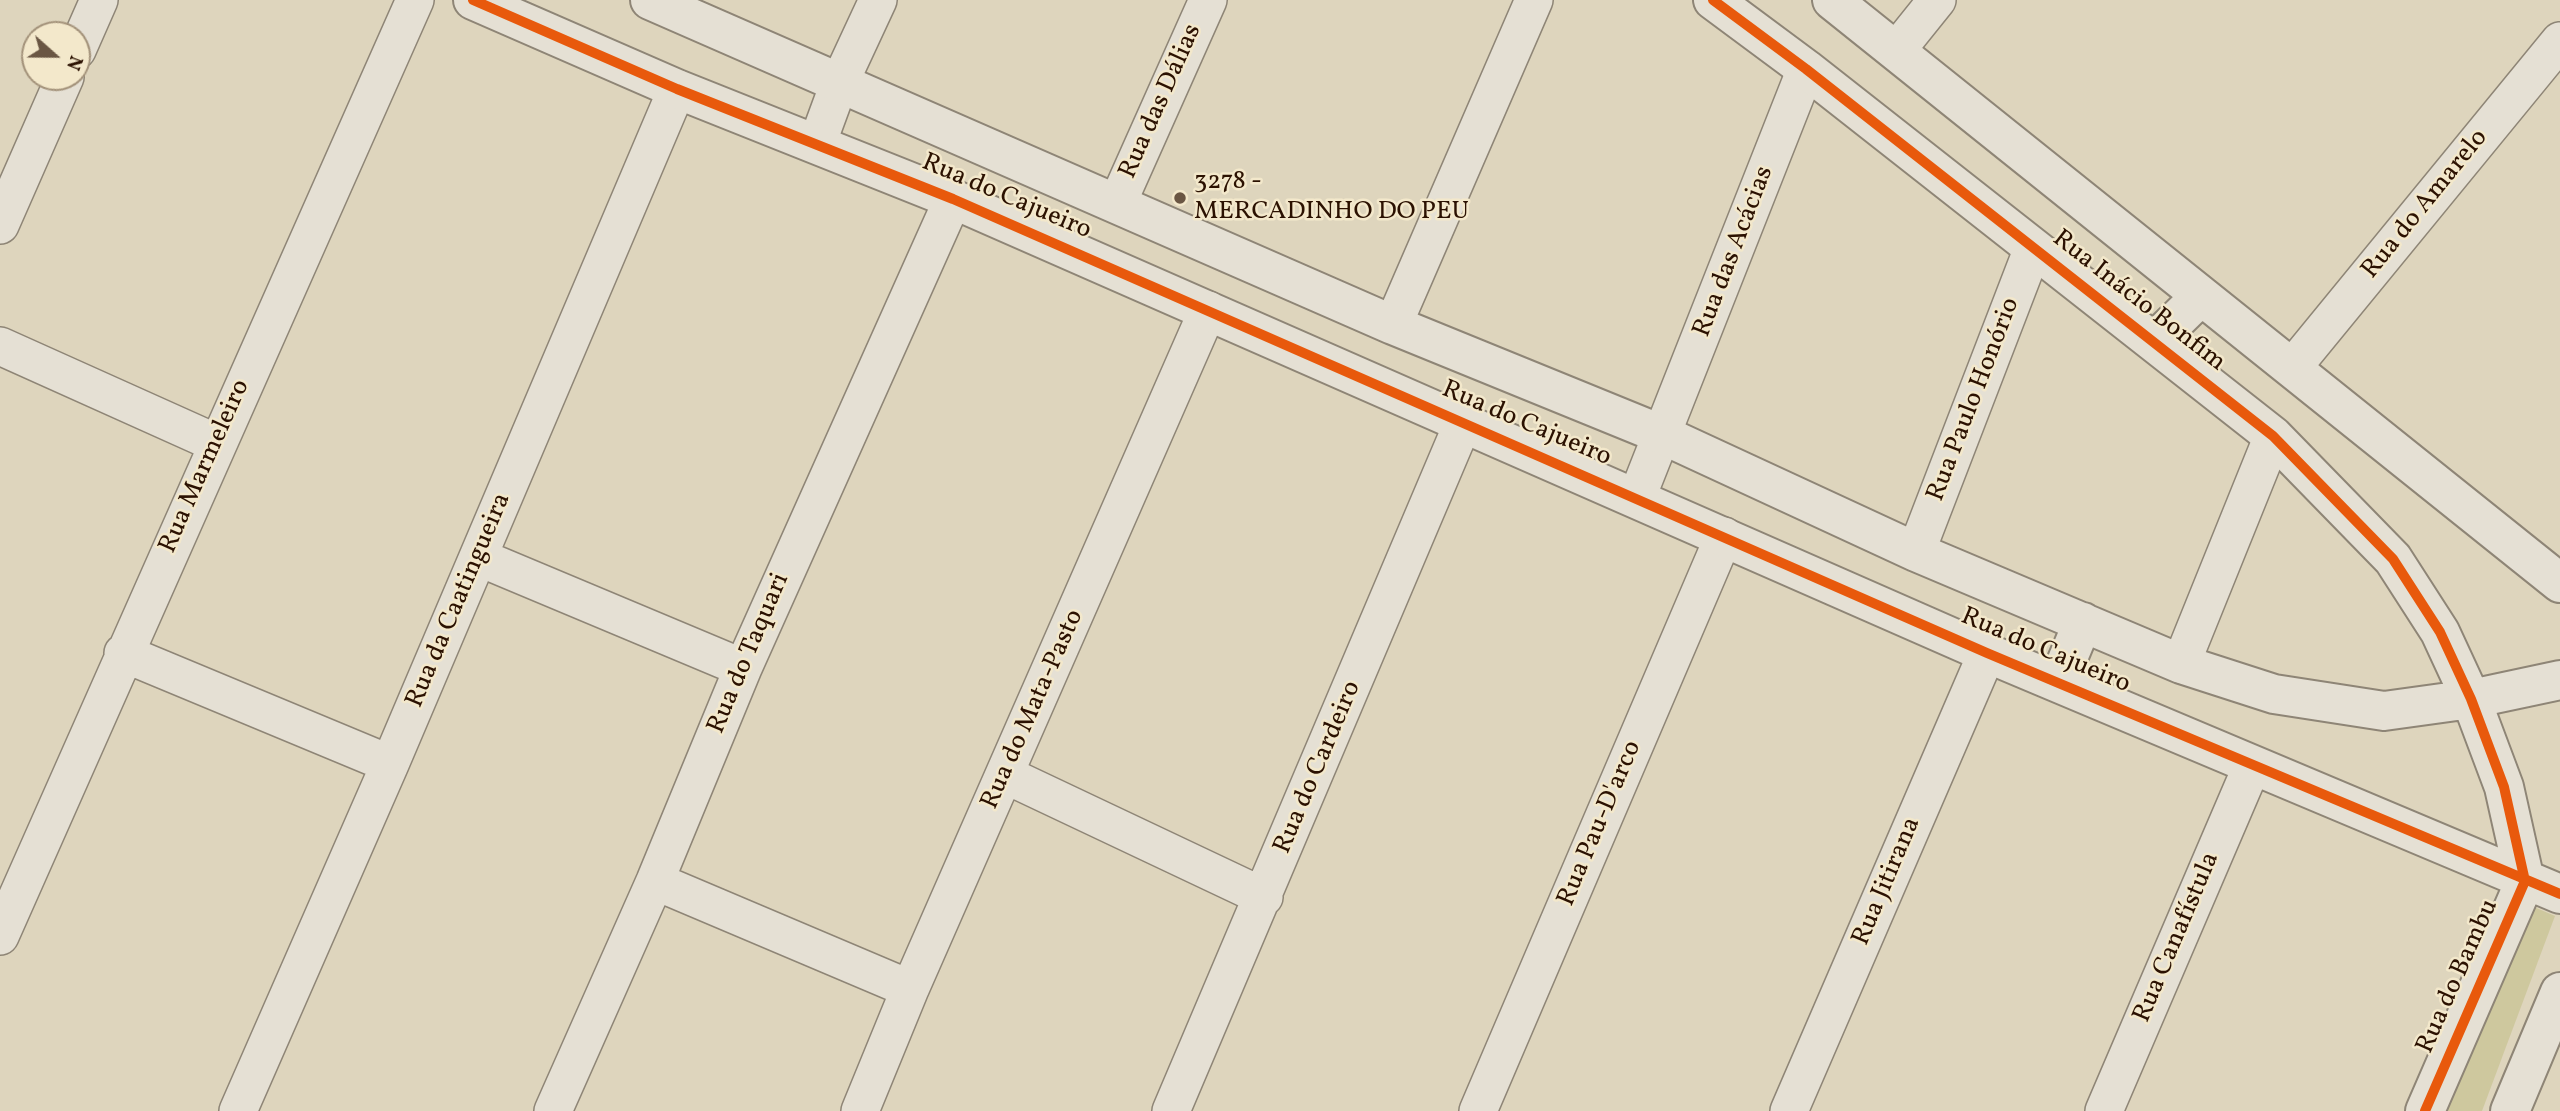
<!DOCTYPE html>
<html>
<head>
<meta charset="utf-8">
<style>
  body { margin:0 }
  #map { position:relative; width:2560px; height:1111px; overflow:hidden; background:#ded5bd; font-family:Vollkorn,serif }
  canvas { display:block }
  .north { position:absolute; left:21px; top:21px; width:70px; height:70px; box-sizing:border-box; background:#f3e8cb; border:2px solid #a3927a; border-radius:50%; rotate:111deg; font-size:19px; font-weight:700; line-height:28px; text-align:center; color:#2b1101 }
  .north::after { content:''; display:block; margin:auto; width:24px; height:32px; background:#6a5643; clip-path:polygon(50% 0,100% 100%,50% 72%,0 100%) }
</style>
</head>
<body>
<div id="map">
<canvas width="2560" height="1111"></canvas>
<div class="north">N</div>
</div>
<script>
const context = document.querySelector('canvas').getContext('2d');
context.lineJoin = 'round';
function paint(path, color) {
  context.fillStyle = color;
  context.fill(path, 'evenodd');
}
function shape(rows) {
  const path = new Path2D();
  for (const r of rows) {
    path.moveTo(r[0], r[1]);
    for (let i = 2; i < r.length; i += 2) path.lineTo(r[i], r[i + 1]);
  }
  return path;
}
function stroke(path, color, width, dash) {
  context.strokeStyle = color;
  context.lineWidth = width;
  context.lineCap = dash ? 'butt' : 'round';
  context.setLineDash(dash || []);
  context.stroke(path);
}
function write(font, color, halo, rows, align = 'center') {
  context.font = font + ' Vollkorn,serif';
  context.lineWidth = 5;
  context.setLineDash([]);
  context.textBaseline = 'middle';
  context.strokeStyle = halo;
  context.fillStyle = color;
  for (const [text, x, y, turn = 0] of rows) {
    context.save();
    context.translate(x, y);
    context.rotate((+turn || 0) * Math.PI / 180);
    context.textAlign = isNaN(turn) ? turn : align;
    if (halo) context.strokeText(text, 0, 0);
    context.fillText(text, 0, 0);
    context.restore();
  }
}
paint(shape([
  [2520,901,2555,916,2482,1111,2426,1111]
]), '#cec89e');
const minor = shape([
  [77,50,99,0],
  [1896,51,1937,0],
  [817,144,839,84,878,0],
  [1117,204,1208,0],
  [0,225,65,77],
  [1393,325,1534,0],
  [0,346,216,443],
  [2292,368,2560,41],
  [1637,497,1806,69],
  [1916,552,2033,248],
  [478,557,743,668],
  [123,653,390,764],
  [2181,664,2273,436],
  [1006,775,1264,897],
  [655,881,910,989],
  [0,936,415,0],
  [238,1111,390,764,677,89],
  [553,1111,655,881,743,668,953,199],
  [860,1111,910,989,1208,310],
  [1171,1111,1463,423],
  [1478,1111,1724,536],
  [1789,1111,1987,653],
  [2104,1111,2252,766]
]);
const tertiary = shape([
  [473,0,677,89,953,199,1987,653,2560,894],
  [650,0,1393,325,1663,435,1916,552,2181,664,2274,694,2384,711,2471,699,2560,680],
  [1713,0,1806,69,2273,436,2393,559,2440,632,2471,699,2504,787,2525,881,2425,1111],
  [1832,0,2560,583],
  [2154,342,2200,297],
  [2058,682,2083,622],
  [2510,1111,2560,992]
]);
stroke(minor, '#8e8576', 40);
stroke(tertiary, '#8e8576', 42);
stroke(minor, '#e5e0d4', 37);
stroke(tertiary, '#e5e0d4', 38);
stroke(shape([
  [473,0,677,89,953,199,1987,653,2560,894],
  [1713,0,1806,69,2273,436,2393,559,2440,632,2471,699,2504,787,2525,881,2425,1111]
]), '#e8590c', 10);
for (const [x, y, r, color] of [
  [1180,198,7,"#6a5643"]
]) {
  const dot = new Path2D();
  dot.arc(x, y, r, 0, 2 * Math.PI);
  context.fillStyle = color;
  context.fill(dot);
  stroke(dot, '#f3e8cb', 2.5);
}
write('26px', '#2b1101', '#f3e8cb', [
  ["Rua das Dálias",1162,102,-66],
  ["Rua do Cajueiro",1006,198,23],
  ["Rua do Amarelo",2426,205,-51],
  ["Rua das Acácias",1735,252,-69],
  ["Rua Inácio Bonfim",2138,302,38],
  ["Rua Paulo Honório",1975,400,-69],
  ["Rua do Cajueiro",1526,425,23],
  ["Rua Marmeleiro",206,467,-66],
  ["Rua da Caatingueira",460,601,-67],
  ["Rua do Cajueiro",2045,652,23],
  ["Rua do Taquari",750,654,-67],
  ["Rua do Mata-Pasto",1034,710,-66],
  ["Rua do Cardeiro",1319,768,-67],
  ["Rua Pau-D'arco",1601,824,-67],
  ["Rua Jitirana",1888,882,-67],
  ["Rua Canafístula",2178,938,-67],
  ["Rua do Bambu",2459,977,-66]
]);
write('26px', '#2b1101', '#f3e8cb', [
  ["3278 -",1194,183],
  ["MERCADINHO DO PEU",1194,213]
], 'left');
</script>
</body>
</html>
